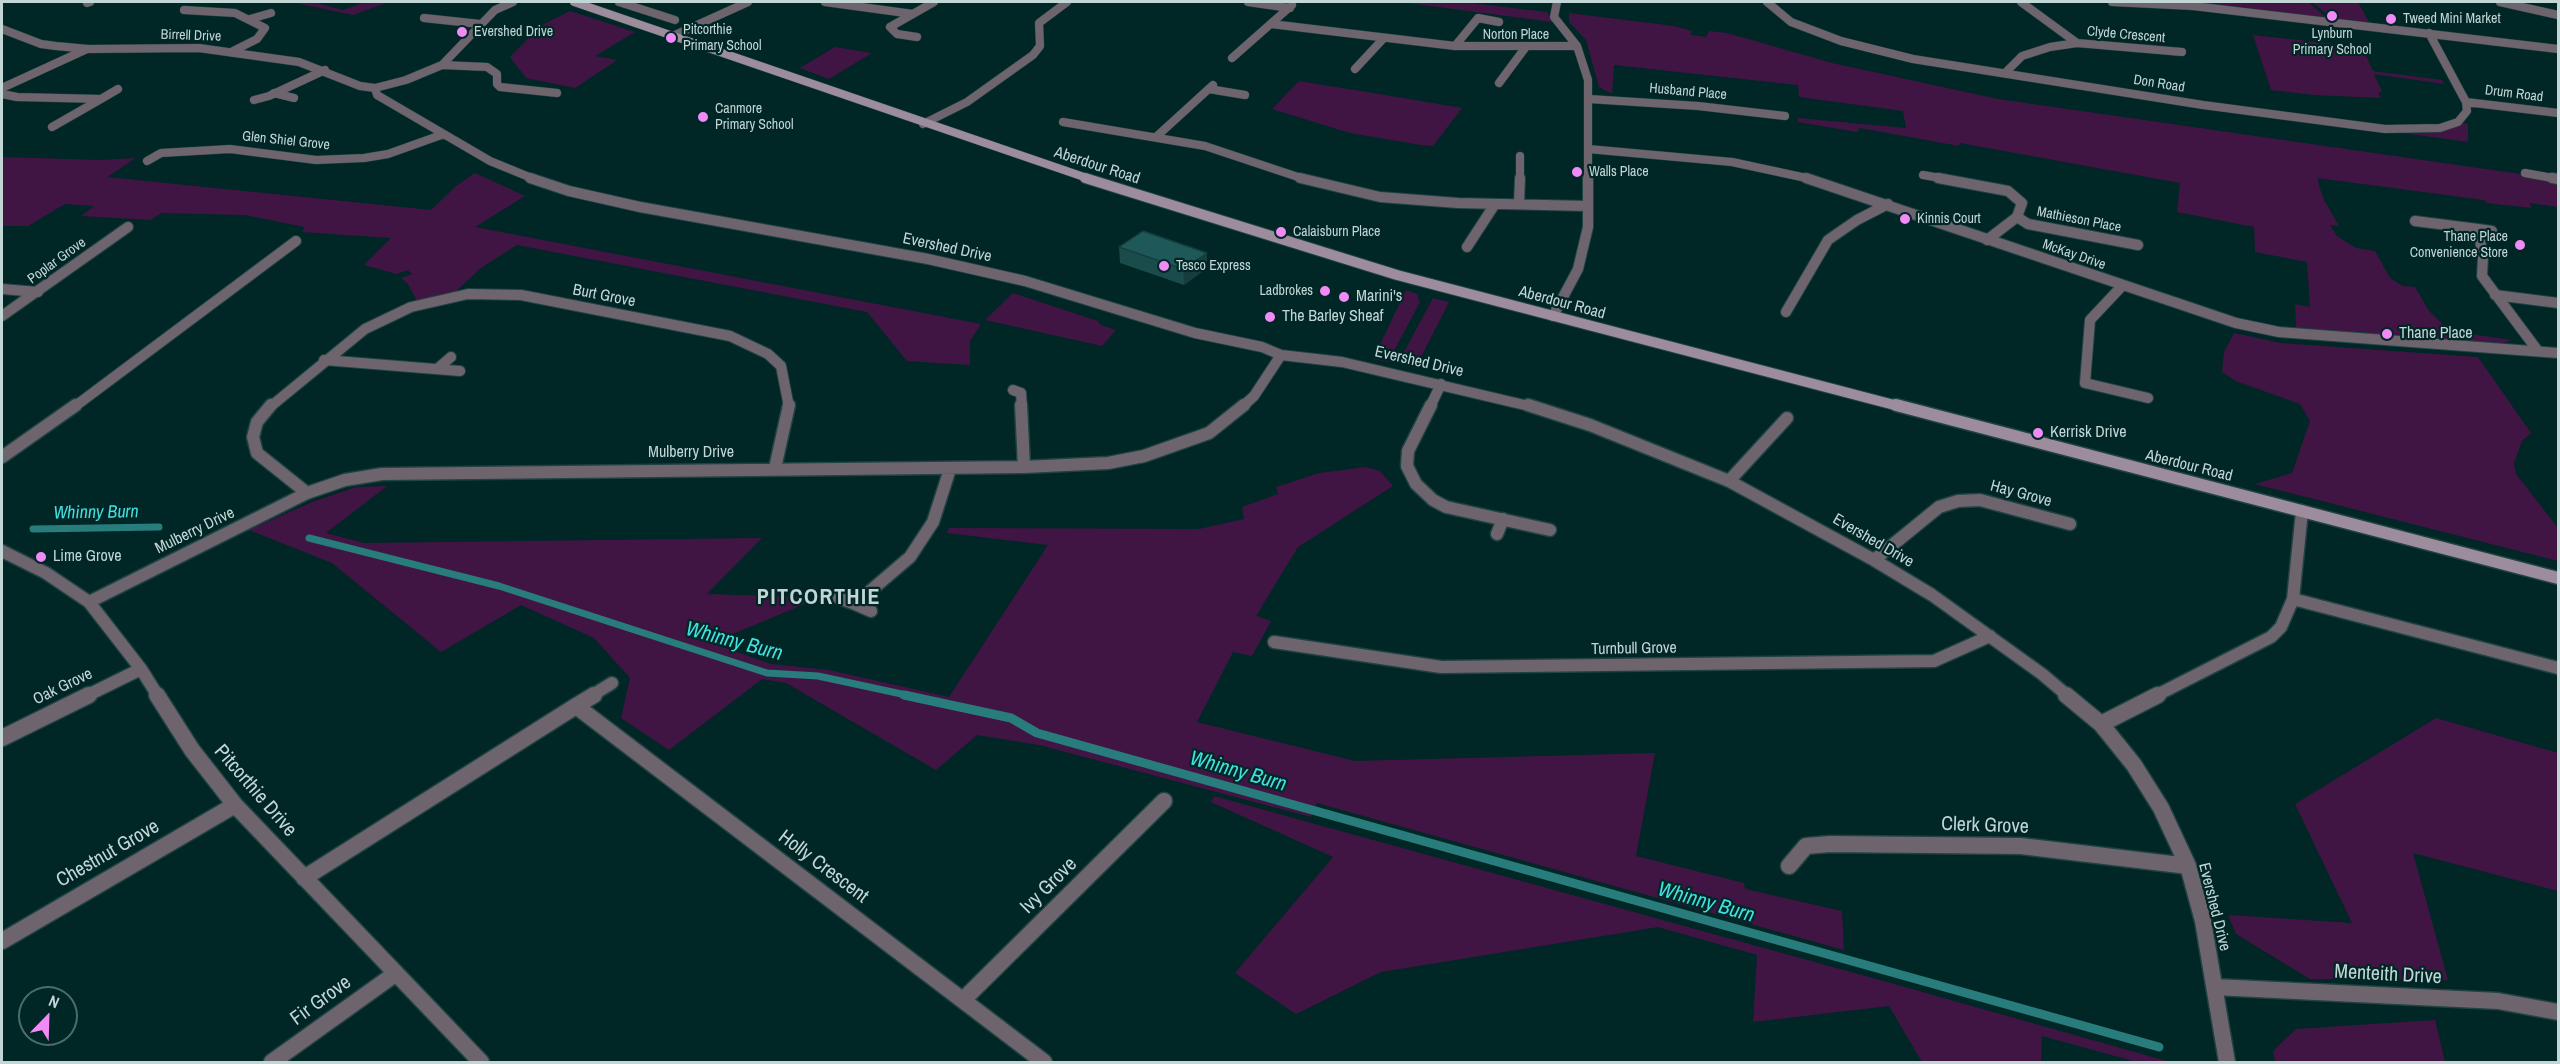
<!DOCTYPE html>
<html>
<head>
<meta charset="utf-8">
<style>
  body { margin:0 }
  #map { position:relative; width:2560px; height:1064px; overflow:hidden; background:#002626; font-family:"Archivo Narrow",sans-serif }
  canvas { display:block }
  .frame { position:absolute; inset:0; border:3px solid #c1d6d5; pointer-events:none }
  .north { position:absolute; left:18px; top:986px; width:60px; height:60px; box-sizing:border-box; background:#002626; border:2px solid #4d6c6c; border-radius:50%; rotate:23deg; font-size:16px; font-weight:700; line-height:24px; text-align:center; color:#c1d6d5 }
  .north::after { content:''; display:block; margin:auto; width:21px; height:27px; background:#f08bf5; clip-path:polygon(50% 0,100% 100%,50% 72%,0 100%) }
</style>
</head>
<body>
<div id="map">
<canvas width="2560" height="1064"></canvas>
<div class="frame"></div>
<div class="north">N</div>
</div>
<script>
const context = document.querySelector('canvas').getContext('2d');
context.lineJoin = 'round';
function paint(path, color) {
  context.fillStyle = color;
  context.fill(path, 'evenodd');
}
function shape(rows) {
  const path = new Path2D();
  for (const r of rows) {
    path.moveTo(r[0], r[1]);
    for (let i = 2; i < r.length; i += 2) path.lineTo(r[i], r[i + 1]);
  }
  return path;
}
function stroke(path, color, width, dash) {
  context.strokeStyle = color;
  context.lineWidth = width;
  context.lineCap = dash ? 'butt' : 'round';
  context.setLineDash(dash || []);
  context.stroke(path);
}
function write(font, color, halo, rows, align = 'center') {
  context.font = font + ' "Archivo Narrow",sans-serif';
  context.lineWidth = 4.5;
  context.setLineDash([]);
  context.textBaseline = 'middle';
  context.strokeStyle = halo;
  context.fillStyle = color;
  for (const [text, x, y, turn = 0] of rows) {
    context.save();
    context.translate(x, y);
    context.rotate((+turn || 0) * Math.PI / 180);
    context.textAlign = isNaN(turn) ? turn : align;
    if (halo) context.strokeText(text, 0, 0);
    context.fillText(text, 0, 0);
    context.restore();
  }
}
paint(shape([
  [291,2,322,2,320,4,343,10,365,2,389,2,353,15],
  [1400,2,1463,2,1547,12,1552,22],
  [2142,2,2308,2,2328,19],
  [2312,2,2358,2,2370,24,2333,19],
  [570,11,635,32,595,56,617,60,575,88,526,78,510,57,542,25],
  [1569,13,1674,26,1692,31,1691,35,1706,37,1709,31,1727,33,1832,63,1998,99,2555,179,2558,180,2558,207,2529,203,2532,208,2487,203,2484,200,2317,178,2323,198,2339,226,2330,225,2337,236,2356,248,2375,251,2390,278,2403,286,2415,287,2429,311,2450,331,2512,340,2501,344,2296,329,2295,304,2310,307,2307,262,2255,252,2254,227,2177,212,2180,183,1960,143,1959,146,1860,128,1857,132,1798,122,1798,118,1906,128,1903,111,1799,97,1798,85,1614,65,1612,94,1599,87,1586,40,1569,22],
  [2253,35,2362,47,2373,71,2442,80,2444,84,2374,74,2382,92,2378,93,2381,98,2314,95,2271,90],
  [835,47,872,53,829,79,800,68],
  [1299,81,1373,93,1462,108,1433,146,1421,145,1350,133,1272,109],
  [2464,123,2468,124,2468,142,2403,133,2435,132],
  [2,157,101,160,136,158,107,177,431,210,456,186,475,173,525,196,475,227,981,324,970,341,970,365,907,361,867,312,517,245,481,268,455,292,417,301,408,284,401,278,412,274,408,270,396,274,364,265,391,238,302,232,305,227,245,215,162,213,150,220,81,216,94,206,65,204,28,226,2,226],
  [1406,290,1417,294,1420,302,1388,362,1373,359],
  [1013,293,1098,321,1101,325,1116,330,1102,346,985,320],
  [1433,298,1449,302,1416,367,1398,363],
  [2234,333,2281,343,2478,357,2531,433,2522,441,2514,463,2516,474,2558,528,2558,561,2255,484,2292,473,2310,421,2300,404,2236,381,2222,372,2224,352],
  [1366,467,1380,471,1393,486,1298,547,1256,616,1271,621,1252,656,1233,652,1197,722,1355,761,1655,753,1636,856,1744,883,1745,889,1842,911,1844,950,1317,803,1311,817,1039,745,977,735,936,770,786,683,762,679,669,750,621,718,630,678,594,638,521,605,441,652,332,563,249,530,312,502,356,487,387,486,326,533,364,543,762,538,707,594,804,597,805,604,711,643,771,664,829,670,949,697,1048,545,947,533,949,528,1199,529,1244,519,1242,507,1278,494,1276,487,1319,473],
  [2436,718,2558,753,2558,891,2413,853,2448,980,2310,979,2236,934,2228,915,2352,923,2295,804],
  [1214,796,1887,982,2170,1062,2137,1062,2042,1036,2041,1062,1922,1062,1889,1006,1753,1022,1757,955,1658,927,1381,972,1296,1014,1235,973,1333,857,1211,802],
  [2435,1020,2445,1062,2275,1062,2273,1051,2296,1029]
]), '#411543');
stroke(shape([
  [33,529,159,527],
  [309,538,499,586,767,673,818,676,911,696]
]), '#297c7c', 7);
stroke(shape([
  [904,695,1011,718,1037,733,2159,1047]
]), '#297c7c', 9);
const minorFar3 = shape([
  [619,2,675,20],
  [825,2,913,14],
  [1248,2,1290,8],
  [1557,2,1554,17,1577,46,1588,80,1588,179],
  [1767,2,1791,22,1841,41,1913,59,2203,105,2385,129,2440,128,2458,122,2467,111,2466,102,2429,33],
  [2021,2,2077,43],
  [2112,2,2193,6,2558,49],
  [2500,2,2558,15],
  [87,3,90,2],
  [184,10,235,13,265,28,257,39,233,51],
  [424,18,480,24],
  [250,19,271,13],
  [1271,24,1455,46,1577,46],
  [2,29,41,44,56,46,88,49,199,48,299,62,360,86,375,88,377,95,490,161,534,179],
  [675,35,748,2],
  [917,37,897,34,890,27,934,2],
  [1455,46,1478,18,1499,22],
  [1232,58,1292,5],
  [442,65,487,67,497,74,497,84,500,87,557,93],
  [1355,69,1383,39],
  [2005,73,2022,56,2050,47,2077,43,2182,52],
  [1499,83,1525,48],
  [2,88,87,49],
  [375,88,406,80,442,65,495,10,513,2],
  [1209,89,1245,95],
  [274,93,294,98],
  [2,94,17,97,101,99,52,127],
  [101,99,118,89],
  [1589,99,1698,106,1785,116],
  [254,100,269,96,325,70],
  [2466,102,2558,113],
  [1063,122,1205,146,1304,179],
  [923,124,967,102,1033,55,1040,46,1039,23,1067,2],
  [1156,137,1213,85],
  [1588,149,1732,162,1811,179],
  [147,161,161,153,230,149,316,160,364,158,388,154,444,134],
  [2525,173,2558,179],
  [1923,175,1946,179],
  [1520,179,1520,156]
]);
const minorFar2 = shape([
  [530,178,569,191,640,207,928,259,1025,281,1195,333,1262,347,1281,355,1342,362,1533,407],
  [1300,178,1380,197,1458,203,1587,206],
  [1806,178,2236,323,2279,332,2558,353],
  [1938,178,2008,191,2022,203,2017,217,2028,224,2138,245],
  [2552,178,2558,179],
  [1519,204,1520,178],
  [2415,221,2478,229],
  [2492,231,2478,229,2483,257,2482,276,2538,351],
  [1987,240,2017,217],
  [1467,247,1495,204],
  [2122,286,2090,320,2085,383,2148,398],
  [2,289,38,292],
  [2495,295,2558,303],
  [1786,312,1828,240,1857,220,1888,204],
  [2,316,128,227],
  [1553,316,1578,269,1588,227,1588,178],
  [324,360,460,371],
  [437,369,451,357],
  [1013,390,1021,393,1022,407],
  [74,407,296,241],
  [270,407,365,329,411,307,468,294,521,295,730,336,768,354,781,366,789,407],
  [1242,407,1254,396,1281,355],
  [1430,407,1441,384]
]);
const minorFar1 = shape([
  [271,405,257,422,253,437,257,453,307,493],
  [1021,405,1024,467],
  [1431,405,1408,451,1407,466,1416,484,1433,500,1446,507,1550,530],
  [1528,405,1590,425,1729,481,1874,560,1932,595,2042,674,2068,696],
  [2,457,76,405],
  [775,468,789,405],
  [1729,481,1787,418],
  [1497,534,1503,519],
  [2,551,46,573,89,602,141,669,158,696],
  [1874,560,1939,507,1958,501,1980,500,2070,524],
  [839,598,855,604],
  [2293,599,2558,668],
  [89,602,307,493,345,480,382,474,1024,467,1108,463,1144,456,1209,433,1244,405],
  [871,611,855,604,910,557,933,522,950,469],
  [1274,642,1441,667,1934,661,1990,636],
  [86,696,141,669],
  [591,696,612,683],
  [2155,696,2271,637,2281,627,2293,599,2302,511]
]);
const minor = shape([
  [157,695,192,750,235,805,481,1062],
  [2066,695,2101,724,2134,765,2161,808,2188,866,2203,921,2227,1062],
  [576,706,594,695],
  [2101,724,2158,695],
  [2,738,89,695],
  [1789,866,1806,846,1830,844,2021,846,2188,866],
  [304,878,576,706,1044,1062],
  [2,941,235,805],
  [2215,987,2498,1001,2558,1012],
  [963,1000,1164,801],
  [272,1062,395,974]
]);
const secondaryFar2 = shape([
  [574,2,1090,179]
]);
const secondaryFar1 = shape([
  [1085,178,1397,275,1902,407]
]);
const secondary = shape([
  [1896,405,2558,578]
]);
stroke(minorFar3, '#1f4242', 9);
stroke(minorFar2, '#1f4242', 12);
stroke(minorFar1, '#1f4242', 15);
stroke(minor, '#1f4242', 19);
stroke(secondaryFar2, '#1f4242', 9);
stroke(secondaryFar1, '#1f4242', 12);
stroke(secondary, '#1f4242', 15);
stroke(minorFar3, '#6e646e', 8);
stroke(minorFar2, '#6e646e', 10);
stroke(minorFar1, '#6e646e', 12);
stroke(minor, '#6e646e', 16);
stroke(secondaryFar2, '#9c8c9c', 8);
stroke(secondaryFar1, '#9c8c9c', 10);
stroke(secondary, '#9c8c9c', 12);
paint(shape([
  [1119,247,1207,253,1207,268,1184,285,1120,263]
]), '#1b4c4c');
paint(shape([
  [1207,253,1207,268,1184,285,1183,269]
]), '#163e3e');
const building = shape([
  [1143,231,1207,253,1183,269,1119,247,1143,231]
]);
paint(building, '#1f5858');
stroke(building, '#163e3e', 1.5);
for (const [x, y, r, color] of [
  [2332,16,6,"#f08bf5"],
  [2391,19,6,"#f08bf5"],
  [462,32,6,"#f08bf5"],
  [671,38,6,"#f08bf5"],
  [703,117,6,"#f08bf5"],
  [1577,172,6,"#f08bf5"],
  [1905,219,6,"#f08bf5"],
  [1281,232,6,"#f08bf5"],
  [2520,245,6,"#f08bf5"],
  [1164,266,6,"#f08bf5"],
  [1325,291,6,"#f08bf5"],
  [1344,297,6,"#f08bf5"],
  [1270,317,6,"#f08bf5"],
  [2387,334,6,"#f08bf5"],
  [2038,433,6,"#f08bf5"],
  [41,557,6,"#f08bf5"]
]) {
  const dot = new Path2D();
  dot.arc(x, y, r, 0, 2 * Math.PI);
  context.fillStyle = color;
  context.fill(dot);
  stroke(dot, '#002626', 2);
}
write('14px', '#c1d6d5', '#002626', [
  ["Tweed Mini Market",2403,19],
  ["Pitcorthie",683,30],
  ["Primary School",683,46],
  ["Evershed Drive",474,32],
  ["Lynburn",2332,34,"center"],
  ["Primary School",2332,50,"center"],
  ["Canmore",715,109],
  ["Primary School",715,125],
  ["Walls Place",1589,172],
  ["Kinnis Court",1917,219],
  ["Calaisburn Place",1293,232],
  ["Thane Place",2508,237,"right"],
  ["Convenience Store",2508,253,"right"],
  ["Tesco Express",1176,266],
  ["Ladbrokes",1313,291,"right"]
], 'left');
write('14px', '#c1d6d5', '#002626', [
  ["Norton Place",1516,35],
  ["Clyde Crescent",2126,35,5],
  ["Birrell Drive",191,36,2],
  ["Don Road",2159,84,9],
  ["Husband Place",1688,92,5],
  ["Drum Road",2514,94,7],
  ["Glen Shiel Grove",286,141,6],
  ["Mathieson Place",2079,220,11],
  ["McKay Drive",2074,255,19],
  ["Poplar Grove",57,261,-36]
]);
write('16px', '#c1d6d5', '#002626', [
  ["Aberdour Road",1097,166,18],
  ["Evershed Drive",947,248,12],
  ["Burt Grove",604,296,11],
  ["Aberdour Road",1562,303,15],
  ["Evershed Drive",1419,362,13],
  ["Mulberry Drive",691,453],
  ["Aberdour Road",2189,466,14],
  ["Hay Grove",2021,494,15],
  ["Mulberry Drive",195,531,-26],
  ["Evershed Drive",1873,541,30],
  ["Turnbull Grove",1634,649,-1],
  ["Oak Grove",63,687,-26],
  ["Evershed Drive",2214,907,76]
]);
write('16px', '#c1d6d5', '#002626', [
  ["Marini's",1356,297],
  ["The Barley Sheaf",1282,317],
  ["Thane Place",2399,334],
  ["Kerrisk Drive",2050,433],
  ["Lime Grove",53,557]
], 'left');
write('italic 18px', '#41e1e0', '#002626', [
  ["Whinny Burn",96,513,-1]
]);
write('20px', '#c1d6d5', '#002626', [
  ["Pitcorthie Drive",255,791,49],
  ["Clerk Grove",1985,826,2],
  ["Chestnut Grove",108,854,-30],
  ["Holly Crescent",823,867,37],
  ["Ivy Grove",1049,886,-45],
  ["Menteith Drive",2388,975,3],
  ["Fir Grove",321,1001,-36]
]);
write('italic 21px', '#41e1e0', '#002626', [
  ["Whinny Burn",734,642,15],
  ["Whinny Burn",1238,772,16],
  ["Whinny Burn",1706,903,16]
]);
context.letterSpacing = '1.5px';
write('bold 22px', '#c1d6d5', '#002626', [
  ["PITCORTHIE",819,598]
]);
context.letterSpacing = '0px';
</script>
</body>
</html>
